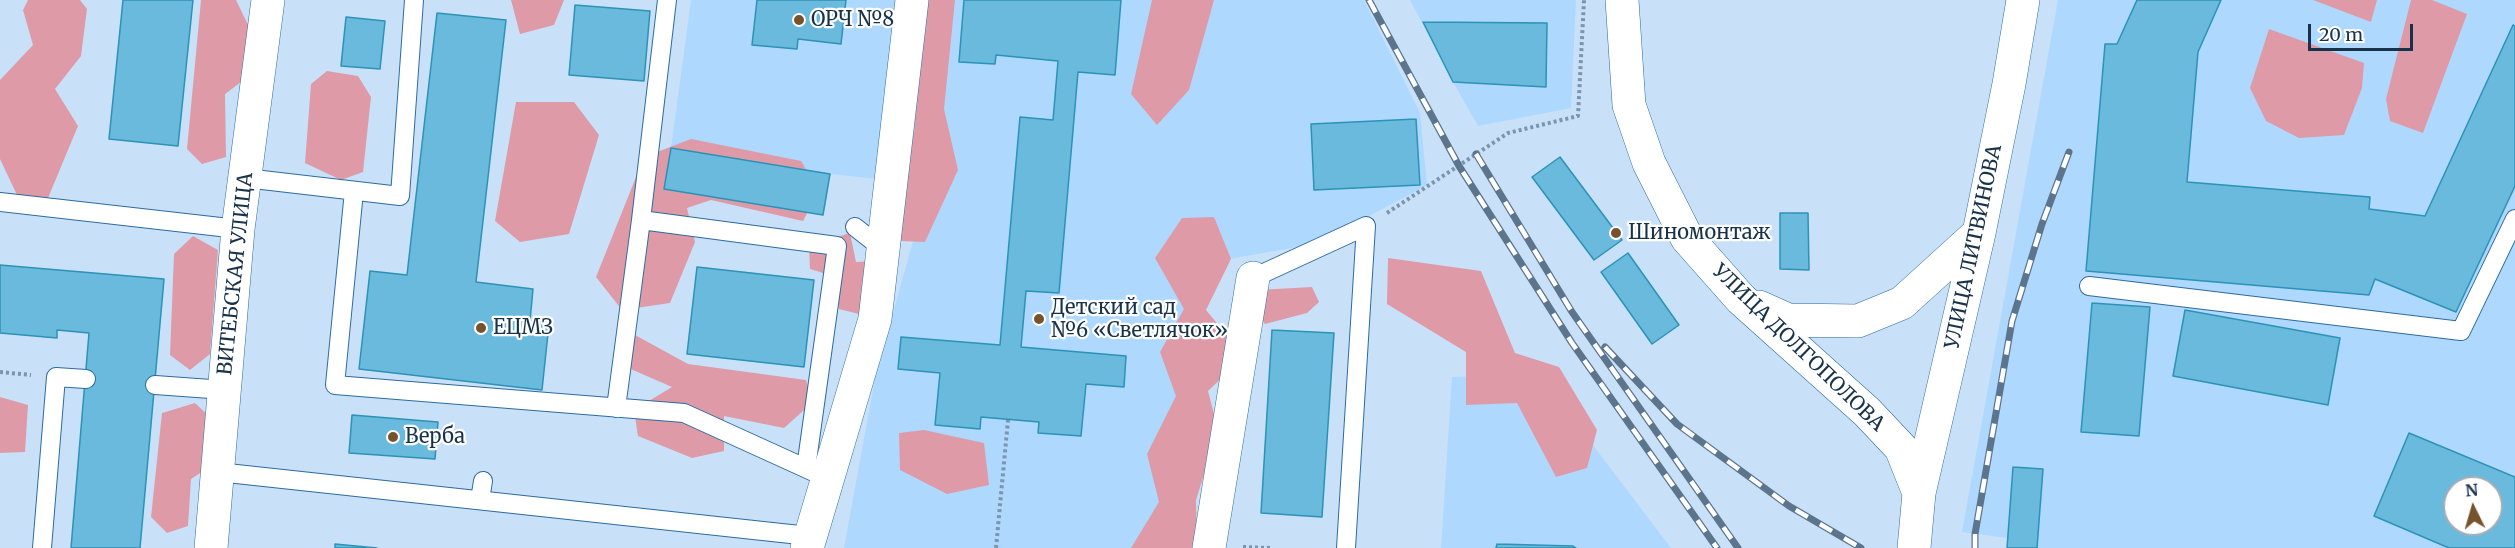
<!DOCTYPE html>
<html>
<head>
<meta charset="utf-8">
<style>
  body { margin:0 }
  #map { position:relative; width:2515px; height:548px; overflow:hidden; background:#c8e1f9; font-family:Merriweather,serif }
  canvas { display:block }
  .north { position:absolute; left:2443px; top:476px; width:60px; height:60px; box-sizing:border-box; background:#fff; border:2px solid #a3adb6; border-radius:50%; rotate:355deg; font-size:16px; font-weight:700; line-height:24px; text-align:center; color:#183249 }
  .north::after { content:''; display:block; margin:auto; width:21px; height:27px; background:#76532c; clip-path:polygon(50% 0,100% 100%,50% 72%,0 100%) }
  .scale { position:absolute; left:2308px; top:24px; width:105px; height:27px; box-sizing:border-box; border:3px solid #183249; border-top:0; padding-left:8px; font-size:18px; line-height:21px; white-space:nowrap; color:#183249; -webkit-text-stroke:4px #fff; paint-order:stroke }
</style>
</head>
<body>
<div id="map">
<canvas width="2515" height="548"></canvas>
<div class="north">N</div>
<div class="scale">20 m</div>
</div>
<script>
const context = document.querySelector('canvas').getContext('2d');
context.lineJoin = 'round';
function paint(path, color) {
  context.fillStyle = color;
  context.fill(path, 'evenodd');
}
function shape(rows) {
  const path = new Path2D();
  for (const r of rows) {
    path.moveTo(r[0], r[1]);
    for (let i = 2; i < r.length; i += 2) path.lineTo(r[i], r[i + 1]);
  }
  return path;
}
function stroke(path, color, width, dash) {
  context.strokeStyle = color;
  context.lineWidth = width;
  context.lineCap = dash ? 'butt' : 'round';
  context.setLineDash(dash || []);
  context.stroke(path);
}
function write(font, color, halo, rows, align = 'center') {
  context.font = font + ' Merriweather,serif';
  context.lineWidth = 4.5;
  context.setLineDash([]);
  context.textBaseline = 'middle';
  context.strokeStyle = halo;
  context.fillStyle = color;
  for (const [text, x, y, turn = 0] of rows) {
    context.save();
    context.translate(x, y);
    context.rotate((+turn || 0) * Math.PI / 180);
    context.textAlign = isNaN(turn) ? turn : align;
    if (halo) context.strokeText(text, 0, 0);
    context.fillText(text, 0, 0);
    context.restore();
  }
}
paint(shape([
  [691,0,897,0,878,179,830,174,671,148],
  [942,0,1364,0,1420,113,1427,185,1319,243,1190,266,1178,548,844,548,876,373,926,195],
  [1410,0,1576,0,1571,108,1478,126,1453,82],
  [2058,0,2515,0,2515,548,2007,548,2007,538,1962,532],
  [2455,488,2491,488,2491,524,2455,524],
  [1539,374,1671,548,1441,548,1452,377]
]), '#afd8ff');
paint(shape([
  [28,0,80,0,87,9,81,56,55,89,78,126,48,198,17,195,0,159,0,80,33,45,23,10],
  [201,0,236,0,255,39,249,76,225,94,226,157,202,164,187,149],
  [511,0,564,0,554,25,520,34],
  [923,0,955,0,944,109,958,170,925,242,901,241,883,216,914,133],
  [1152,0,1214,0,1189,90,1157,125,1131,94],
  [2313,0,2377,0,2371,22],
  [2411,0,2432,0,2467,14,2423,133,2390,121,2386,99],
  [2269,29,2364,63,2362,88,2344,135,2299,138,2266,121,2250,88],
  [327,71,358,76,371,97,363,172,341,180,305,163,311,84],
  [516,102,574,102,599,135,569,234,520,242,495,221],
  [691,139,801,161,819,191,803,221,711,200,687,208,695,242,670,303,622,310,596,277,644,157],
  [1214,217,1231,259,1206,310,1231,340,1230,370,1208,391,1218,430,1196,500,1197,548,1131,548,1159,502,1147,454,1176,396,1160,352,1184,309,1155,258,1182,218],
  [850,233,856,262,876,261,871,317,839,309,839,278,810,269,809,246],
  [193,236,218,250,210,354,190,370,170,355,174,254],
  [1388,258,1481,271,1515,353,1559,367,1597,430,1587,468,1556,477,1517,403,1466,405,1466,352,1387,304],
  [1312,287,1319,302,1307,313,1265,324,1251,309,1257,290],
  [635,335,688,364,806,380,812,403,784,428,724,416,724,451,692,458,638,436,634,410,672,387,626,367],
  [0,397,28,405,25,452,0,453],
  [195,403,217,424,214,464,191,479,188,526,167,533,151,517,162,413],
  [924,430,984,443,989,485,947,494,900,470,899,433]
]), '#de9ba7');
const building = shape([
  [123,0,193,0,178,146,109,139,123,0],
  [757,0,846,0,841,44,798,39,797,49,752,45,757,0],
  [964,0,1121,0,1115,75,1078,72,1059,293,1026,291,1021,347,1126,356,1124,387,1086,384,1081,436,1038,433,1039,422,981,417,980,429,935,425,940,373,898,369,901,337,1000,345,1020,117,1053,120,1058,61,996,55,995,64,959,62,964,0],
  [2137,0,2221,0,2198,52,2187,182,2370,197,2369,209,2425,216,2513,25,2515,26,2515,186,2456,312,2375,279,2369,295,2086,271,2105,44,2117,44,2137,0],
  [575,5,650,11,644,81,569,75,575,5],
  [437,13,506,20,476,282,533,289,530,321,549,324,542,390,359,369,370,271,407,275,437,13],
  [346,17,385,21,380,69,341,66,346,17],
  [1423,22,1547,23,1546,87,1453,82,1423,22],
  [1416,119,1420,185,1314,190,1311,124,1416,119],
  [671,148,830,174,823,215,664,189,671,148],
  [1560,157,1622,240,1594,260,1532,177,1560,157],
  [1780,213,1808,213,1809,270,1780,269,1780,213],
  [1628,253,1679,325,1652,344,1601,272,1628,253],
  [0,265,164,279,140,548,71,548,89,333,57,330,57,338,0,333,0,265],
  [697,267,814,280,804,367,687,354,697,267],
  [2092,303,2150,307,2139,436,2081,432,2092,303],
  [2185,310,2340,338,2328,405,2173,376,2185,310],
  [1272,330,1334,333,1322,517,1261,513,1272,330],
  [352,415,438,422,435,459,349,453,352,415],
  [2409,433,2515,477,2515,548,2449,548,2374,516,2409,433],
  [2455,488,2491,488,2491,524,2455,524,2455,488],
  [2013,467,2043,469,2037,548,2007,548,2013,467],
  [335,544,377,548,335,548,335,544],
  [1497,544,1573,546,1576,548,1496,548,1497,544]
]);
paint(building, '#69badc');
stroke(building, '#2c92b7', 1.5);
const lane = shape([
  [667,0,641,220,837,246,806,468],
  [245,178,400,196,414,0],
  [354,191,335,385,684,413,827,478],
  [0,202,238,229],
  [855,227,883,249],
  [1253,278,1366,226,1346,548],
  [2089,286,2461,331,2515,219],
  [155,385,225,390],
  [616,408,641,220],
  [218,472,809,536],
  [480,500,483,481],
  [42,548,56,377,86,379]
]);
const street = shape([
  [211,548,238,229,268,0],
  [807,548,875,319,912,0],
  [1209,548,1253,278]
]);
const secondary = shape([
  [1622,0,1629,105,1649,163,1687,238,1741,299,1867,412,1901,448,1919,493],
  [1759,307,1788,320,1858,321,1902,303,1979,233],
  [1914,548,1919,493,1979,233,2009,84,2023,0]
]);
stroke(lane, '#2c6ba0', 20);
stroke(street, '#2c6ba0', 34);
stroke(secondary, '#2c6ba0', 34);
stroke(shape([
  [1387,213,1508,133,1578,116,1584,0],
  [0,372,31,375],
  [1243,547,1271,548],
  [996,548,1008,420]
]), '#7b95ac', 4, [3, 3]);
stroke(lane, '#fff', 18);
stroke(street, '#fff', 33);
stroke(secondary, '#fff', 33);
const rail = shape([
  [1369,0,1459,166,1572,343,1717,548],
  [1476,154,1572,312,1738,548],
  [1605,347,1677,424,1789,506,1861,548],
  [1975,548,1975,534,2012,321,2042,224,2069,152]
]);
stroke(rail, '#5c758d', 7);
stroke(rail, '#fff', 4.5, [14]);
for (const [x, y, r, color] of [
  [799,20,6,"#76532c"],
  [1616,233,6,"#76532c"],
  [1039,319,6,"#76532c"],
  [481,328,6,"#76532c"],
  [393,437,6,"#76532c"]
]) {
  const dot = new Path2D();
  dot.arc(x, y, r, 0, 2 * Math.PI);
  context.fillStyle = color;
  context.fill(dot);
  stroke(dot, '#fff', 2);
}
write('20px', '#183249', '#fff', [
  ["ОРЧ №8",811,20],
  ["Шиномонтаж",1628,233],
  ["Детский сад",1051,308],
  ["№6 «Светлячок»",1051,331],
  ["ЕЦМЗ",493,328],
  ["Верба",405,437]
], 'left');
write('20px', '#183249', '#fff', [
  ["УЛИЦА ЛИТВИНОВА",1974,247,-78],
  ["ВИТЕБСКАЯ УЛИЦА",236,274,-84],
  ["УЛИЦА ДОЛГОПОЛОВА",1798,348,44]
]);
</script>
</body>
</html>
